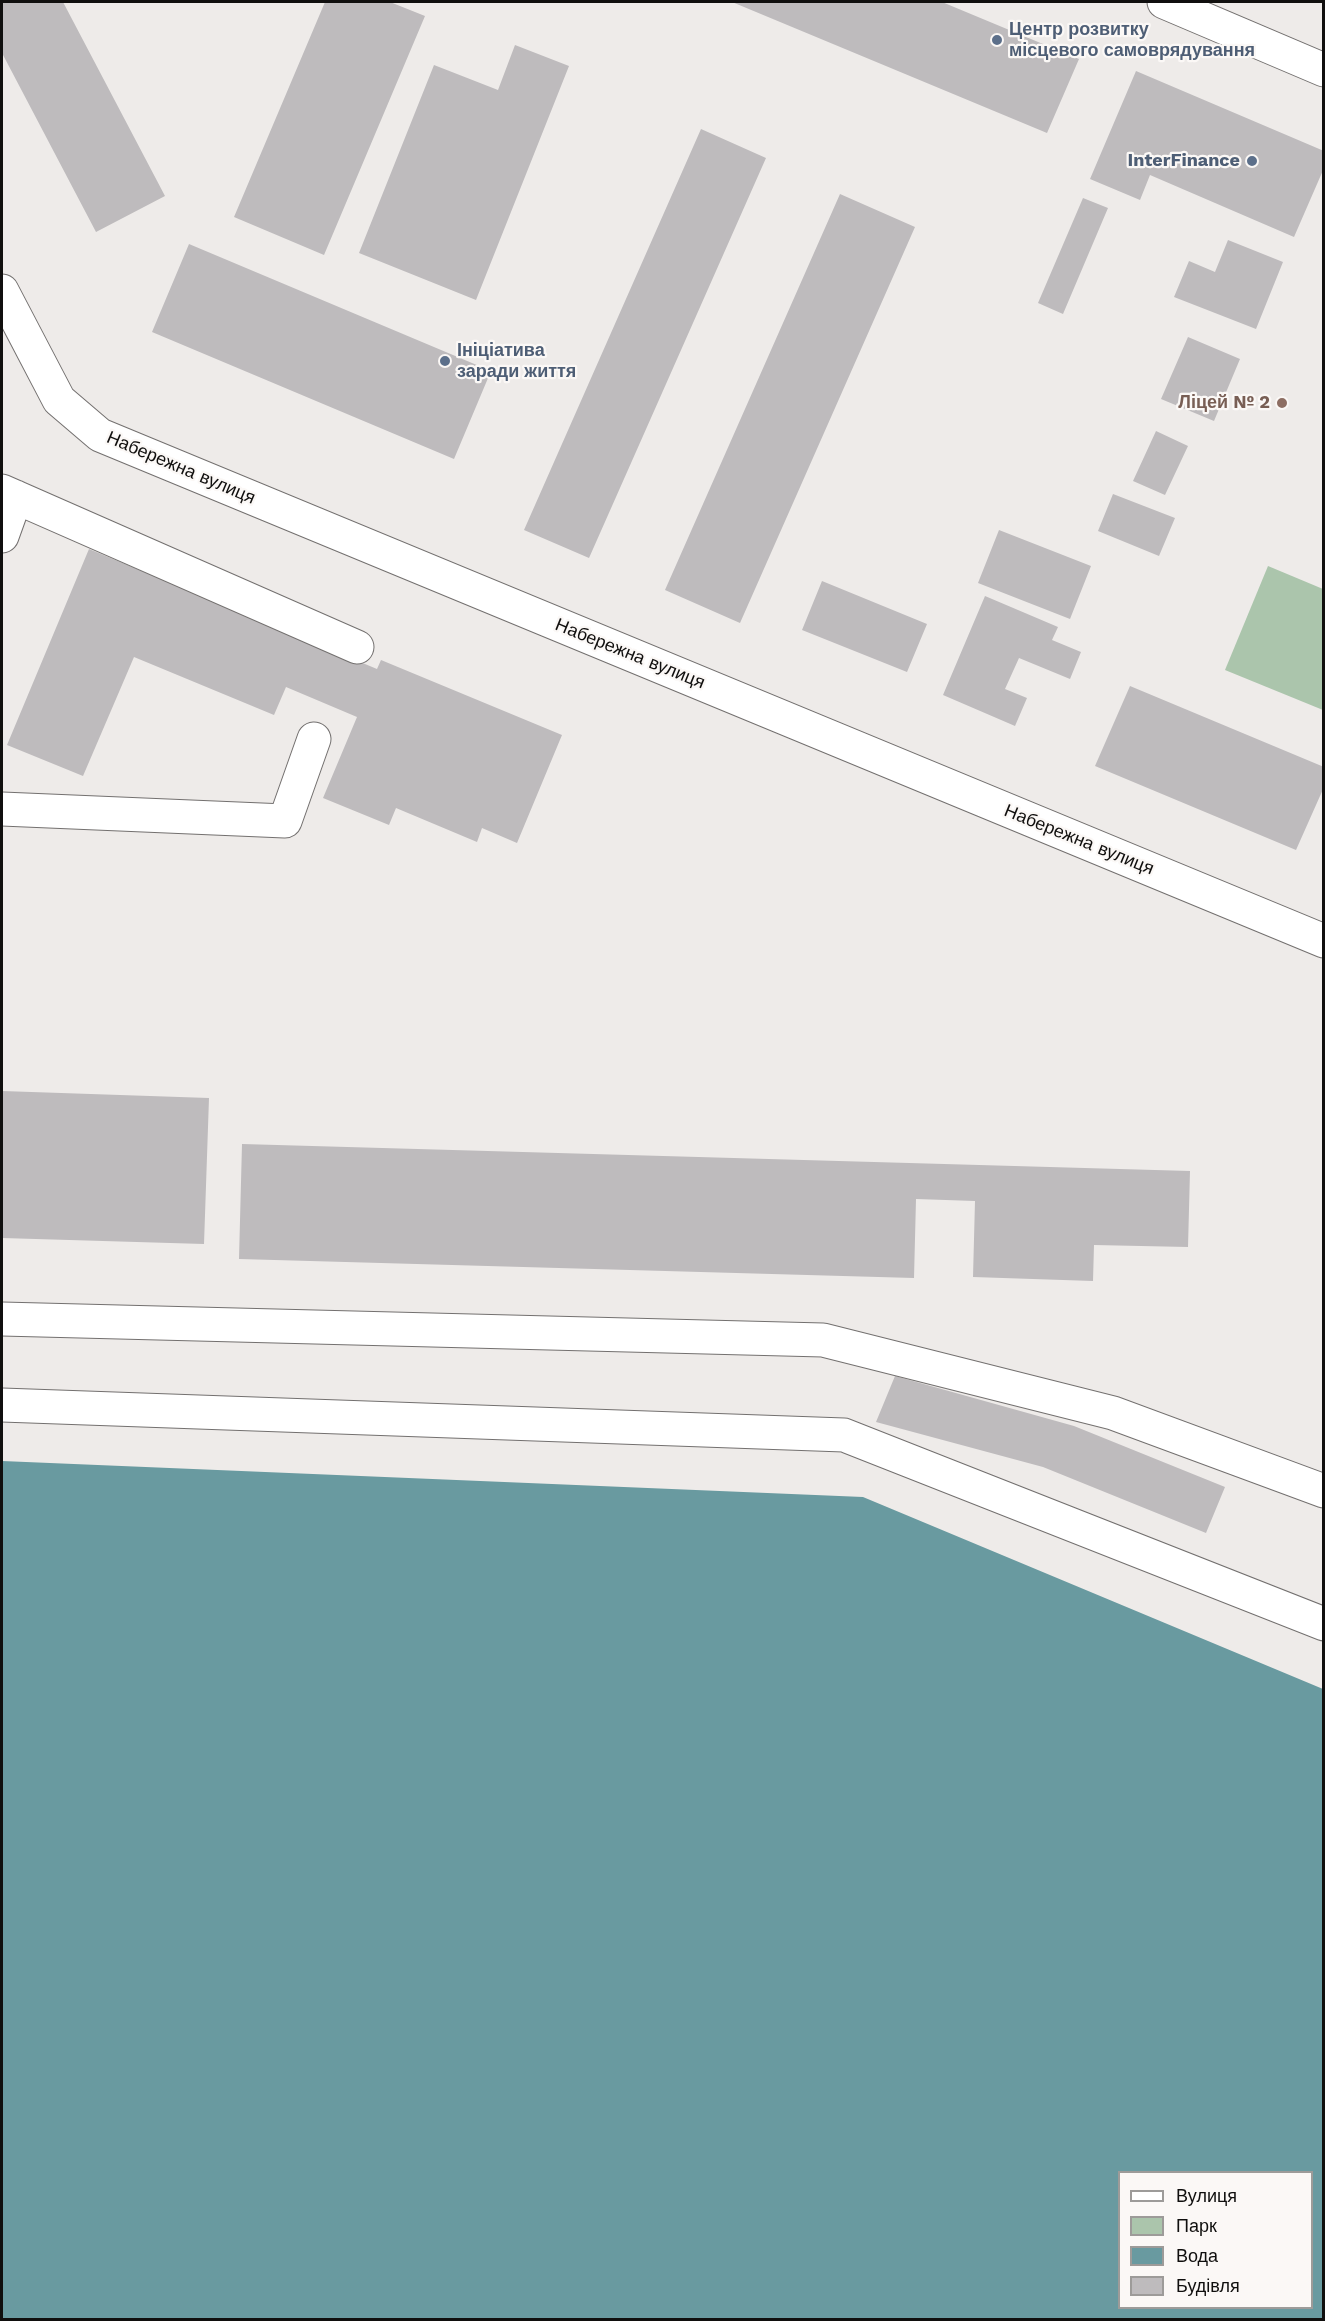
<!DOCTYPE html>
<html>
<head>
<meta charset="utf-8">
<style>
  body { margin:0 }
  #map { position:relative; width:1325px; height:2321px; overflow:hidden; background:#eeebe9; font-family:"Work Sans",sans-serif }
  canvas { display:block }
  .frame { position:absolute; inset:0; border:3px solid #100f0e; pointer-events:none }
  .legend { position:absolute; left:1118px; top:2171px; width:195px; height:138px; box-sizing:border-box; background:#fbf8f6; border:2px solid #9d9b99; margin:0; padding:8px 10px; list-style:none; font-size:18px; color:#100f0e }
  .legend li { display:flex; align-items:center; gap:12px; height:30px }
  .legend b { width:30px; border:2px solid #9d9b99 }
</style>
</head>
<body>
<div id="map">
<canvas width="1325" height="2321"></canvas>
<div class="frame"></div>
<ul class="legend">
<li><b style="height:8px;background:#fff"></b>Вулиця</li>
<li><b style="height:16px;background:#abc5ac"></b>Парк</li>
<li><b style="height:16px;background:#699aa0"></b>Вода</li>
<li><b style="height:16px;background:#bebbbd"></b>Будівля</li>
</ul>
</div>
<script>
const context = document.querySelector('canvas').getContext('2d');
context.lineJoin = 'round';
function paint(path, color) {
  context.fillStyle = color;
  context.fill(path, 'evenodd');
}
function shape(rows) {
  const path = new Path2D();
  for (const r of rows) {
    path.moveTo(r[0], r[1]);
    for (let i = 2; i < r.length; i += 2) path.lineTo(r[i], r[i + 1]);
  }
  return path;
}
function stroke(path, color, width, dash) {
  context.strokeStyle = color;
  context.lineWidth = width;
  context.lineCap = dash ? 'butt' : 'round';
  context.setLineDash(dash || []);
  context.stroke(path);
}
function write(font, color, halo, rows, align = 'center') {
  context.font = font + ' "Work Sans",sans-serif';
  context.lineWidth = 4.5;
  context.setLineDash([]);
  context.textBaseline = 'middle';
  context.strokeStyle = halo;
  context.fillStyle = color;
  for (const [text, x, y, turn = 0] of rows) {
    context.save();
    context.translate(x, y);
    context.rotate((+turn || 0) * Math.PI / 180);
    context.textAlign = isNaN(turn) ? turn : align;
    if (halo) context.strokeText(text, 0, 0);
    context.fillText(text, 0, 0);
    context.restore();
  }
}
paint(shape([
  [1268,566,1323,589,1323,710,1225,670]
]), '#abc5ac');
paint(shape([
  [2,1461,863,1497,1323,1689,1323,2319,2,2319],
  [1120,2172,1312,2172,1312,2308,1120,2308]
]), '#699aa0');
paint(shape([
  [2,2,63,2,165,196,96,232,2,53],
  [325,2,390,2,425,16,324,255,234,217],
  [732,2,942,2,1079,59,1047,133],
  [515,45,569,66,476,300,359,253,434,65,498,90],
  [1136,71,1324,151,1324,168,1294,237,1150,175,1140,200,1090,179],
  [701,129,766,158,589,558,524,530],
  [840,194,915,227,740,623,665,590],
  [1083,198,1108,208,1063,314,1038,303],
  [1228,240,1283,262,1256,329,1174,297,1189,261,1215,272],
  [189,244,491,371,454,459,152,332],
  [1188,337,1240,359,1214,421,1161,399],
  [1156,431,1188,446,1165,495,1133,481],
  [1113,494,1175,518,1159,556,1098,531],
  [999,530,1091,566,1070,619,978,583],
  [89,549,377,669,381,660,562,735,517,843,482,828,477,842,396,808,389,825,323,798,357,717,286,687,274,715,134,657,83,776,7,745],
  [822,581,927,624,907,672,802,630],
  [985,596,1058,627,1052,640,1081,652,1070,679,1019,658,1005,689,1027,698,1015,726,943,695],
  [1130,686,1324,767,1324,787,1296,850,1095,766],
  [2,1091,209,1098,204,1244,2,1238],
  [242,1144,1190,1171,1188,1247,1094,1245,1093,1281,973,1277,975,1201,916,1199,914,1278,239,1259],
  [895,1376,1074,1426,1225,1487,1206,1533,1043,1467,876,1422]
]), '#bebbbd');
const minor = shape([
  [1164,2,1324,70],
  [2,291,59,400,100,435,1324,941],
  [2,491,357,647],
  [2,536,16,497],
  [2,809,285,821,314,739],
  [2,1319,823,1340,1113,1413,1324,1491],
  [2,1405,844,1435,1324,1624]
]);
stroke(minor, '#73706f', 35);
stroke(minor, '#fff', 33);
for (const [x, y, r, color] of [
  [997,40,6,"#5c6f8a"],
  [1252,161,6,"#5c6f8a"],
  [445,361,6,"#5c6f8a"],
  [1282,403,6,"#8d6e63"]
]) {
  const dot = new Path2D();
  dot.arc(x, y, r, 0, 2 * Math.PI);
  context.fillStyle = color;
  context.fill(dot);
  stroke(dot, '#fbf8f6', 2);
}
write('bold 18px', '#4e5e75', '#fbf8f6', [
  ["Центр розвитку",1009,30],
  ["місцевого самоврядування",1009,51],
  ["InterFinance",1240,161,"right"],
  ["Ініціатива",457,351],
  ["заради життя",457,372]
], 'left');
write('bold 18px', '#785e54', '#fbf8f6', [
  ["Ліцей № 2",1270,403]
], 'right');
write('18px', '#100f0e', '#fbf8f6', [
  ["Набережна вулиця",181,468,23],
  ["Набережна вулиця",630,654,22],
  ["Набережна вулиця",1079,840,22]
]);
</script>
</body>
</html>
